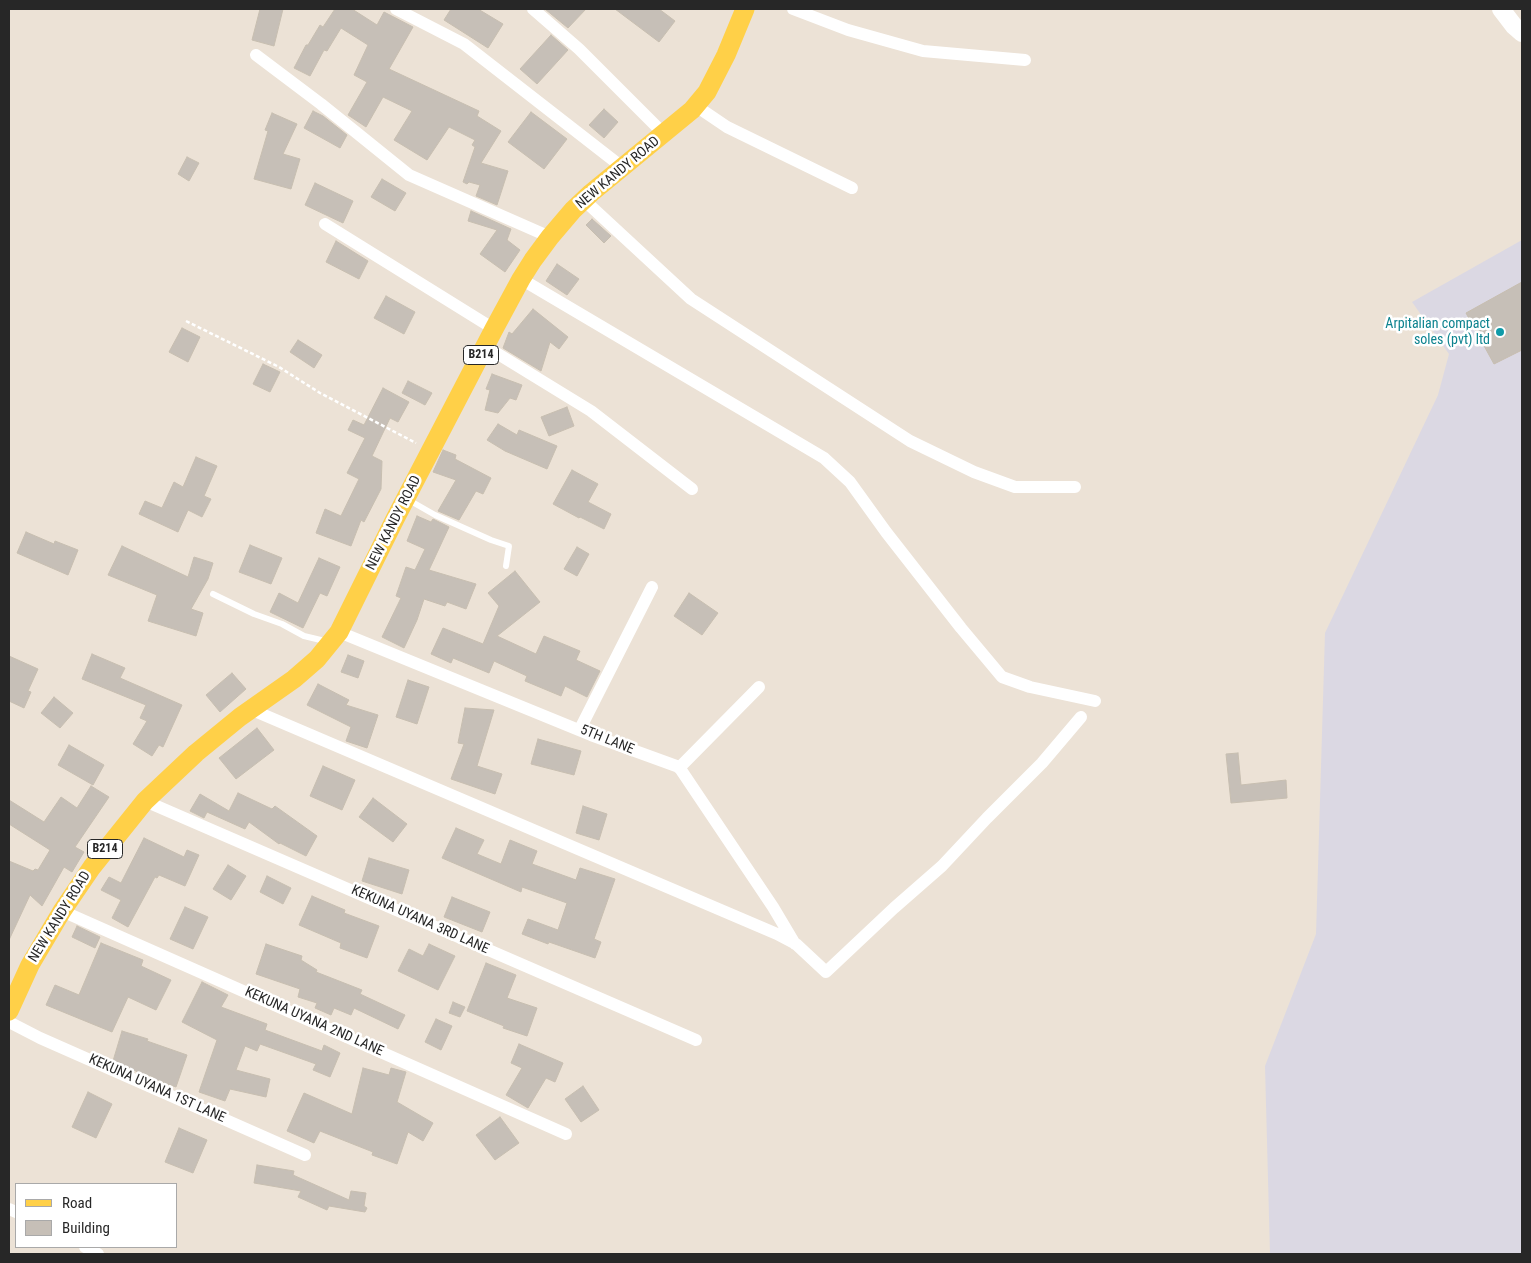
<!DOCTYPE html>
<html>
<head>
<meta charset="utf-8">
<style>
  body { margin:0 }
  #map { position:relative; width:1531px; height:1263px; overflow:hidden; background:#ece2d6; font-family:"Roboto Condensed",sans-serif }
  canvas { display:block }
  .frame { position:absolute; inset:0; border:10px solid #272727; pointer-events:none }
  .legend { position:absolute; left:15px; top:1183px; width:162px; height:65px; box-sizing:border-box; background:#fff; border:1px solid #a9a9a9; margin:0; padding:6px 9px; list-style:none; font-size:15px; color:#272727 }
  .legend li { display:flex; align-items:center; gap:10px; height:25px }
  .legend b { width:25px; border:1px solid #a9a9a9 }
</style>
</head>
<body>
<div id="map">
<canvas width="1531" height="1263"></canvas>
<div class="frame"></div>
<ul class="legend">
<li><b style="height:6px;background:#ffd048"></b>Road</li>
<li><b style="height:14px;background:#c6bfb7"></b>Building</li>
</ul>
</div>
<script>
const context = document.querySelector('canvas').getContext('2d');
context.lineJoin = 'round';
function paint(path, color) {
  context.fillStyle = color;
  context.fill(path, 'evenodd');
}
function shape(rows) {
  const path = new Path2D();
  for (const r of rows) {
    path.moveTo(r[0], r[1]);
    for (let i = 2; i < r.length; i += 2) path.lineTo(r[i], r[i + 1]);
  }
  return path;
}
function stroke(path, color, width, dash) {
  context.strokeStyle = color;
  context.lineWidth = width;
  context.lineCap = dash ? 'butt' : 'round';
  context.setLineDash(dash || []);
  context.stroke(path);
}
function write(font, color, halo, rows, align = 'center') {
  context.font = font + ' "Roboto Condensed",sans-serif';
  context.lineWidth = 5;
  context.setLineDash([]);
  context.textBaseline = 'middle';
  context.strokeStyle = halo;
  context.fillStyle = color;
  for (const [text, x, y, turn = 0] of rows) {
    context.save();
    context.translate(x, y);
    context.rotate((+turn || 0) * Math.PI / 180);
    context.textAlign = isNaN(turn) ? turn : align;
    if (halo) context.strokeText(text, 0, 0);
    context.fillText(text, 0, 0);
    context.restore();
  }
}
paint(shape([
  [1522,240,1522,1254,1270,1254,1265,1066,1316,934,1325,633,1438,395,1449,354,1412,302]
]), '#dbd8e3');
const building = shape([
  [260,9,283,9,274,46,252,40,260,9],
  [335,9,352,9,377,25,384,12,413,27,389,69,479,111,477,116,501,131,481,163,508,171,497,205,476,196,480,185,469,182,467,184,463,182,475,147,472,145,475,140,449,127,427,160,394,140,412,111,383,97,366,127,348,115,367,82,354,75,368,45,341,28,327,51,324,50,310,76,294,68,306,45,308,45,320,25,323,27,335,9],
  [451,9,478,9,503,24,488,48,444,20,451,9],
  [545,9,586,9,568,28,545,9],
  [615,9,659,9,675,21,659,42,615,9],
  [551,35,568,50,537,84,520,69,551,35],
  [604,109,618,122,604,138,589,125,604,109],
  [313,111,323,116,347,135,340,148,304,128,313,111],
  [531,112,567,139,544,169,508,142,531,112],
  [272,113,297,124,283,154,300,159,291,189,254,179,268,131,265,130,272,113],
  [187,157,199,163,189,181,178,174,187,157],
  [382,179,406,193,395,211,371,197,382,179],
  [315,183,353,201,343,223,305,205,315,183],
  [471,211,511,229,507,240,520,250,505,272,480,254,497,230,468,221,471,211],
  [592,219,611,236,604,243,586,225,592,219],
  [336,241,368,261,359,279,326,262,336,241],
  [557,264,579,279,567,295,546,281,557,264],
  [1522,282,1522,350,1494,364,1466,313,1522,282],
  [386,296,415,312,404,334,374,318,386,296],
  [533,309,568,337,559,349,550,342,541,371,503,348,509,332,512,334,533,309],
  [182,328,200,337,188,362,169,352,182,328],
  [298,340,322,355,314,368,290,352,298,340],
  [263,364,280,372,270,392,253,384,263,364],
  [492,374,522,385,516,400,510,398,498,413,485,410,490,390,486,389,492,374],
  [408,381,432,393,425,405,402,393,408,381],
  [383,388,409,402,398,422,390,418,372,456,382,461,381,489,364,522,361,520,351,546,316,533,325,509,341,516,359,479,347,473,365,438,348,430,353,420,364,425,383,388],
  [567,407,574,426,549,436,541,417,567,407],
  [498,424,517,435,519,430,557,446,547,469,505,451,487,440,498,424],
  [443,450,456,455,455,459,491,478,483,494,476,491,459,520,438,511,456,480,433,472,443,450],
  [196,457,217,466,204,496,211,499,202,517,188,510,178,532,139,514,145,501,162,508,174,482,183,487,196,457],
  [572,470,598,484,588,502,611,514,604,529,580,517,579,518,553,504,572,470],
  [417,516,431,522,433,519,449,527,429,570,476,584,466,609,447,602,445,606,424,599,417,620,404,648,382,637,401,598,396,596,406,567,415,570,425,549,407,541,417,516],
  [26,532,54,544,55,541,78,550,68,575,17,553,26,532],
  [250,545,282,558,271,584,239,572,250,545],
  [122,546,188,577,194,557,213,563,208,579,191,609,203,613,196,636,148,621,157,595,108,575,122,546],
  [577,547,589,554,577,576,564,569,577,547],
  [319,558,340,567,327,596,320,593,303,628,270,612,279,593,298,603,319,558],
  [515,571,540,602,497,636,536,654,544,636,580,651,576,660,600,671,587,697,565,686,561,696,525,681,527,676,494,661,489,673,453,658,451,663,431,654,443,628,483,644,499,606,488,593,515,571],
  [689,593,718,613,702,635,674,616,689,593],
  [92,654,125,668,120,678,182,705,163,747,159,745,152,756,133,744,147,721,140,718,146,705,82,679,92,654],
  [348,655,364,661,358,678,341,672,348,655],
  [9,656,38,669,28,691,31,692,24,708,9,701,9,656],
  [232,673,246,689,220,712,206,695,232,673],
  [408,680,429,687,417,724,396,717,408,680],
  [318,684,349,700,346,705,378,715,367,748,346,741,351,727,307,705,318,684],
  [54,697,73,713,60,728,41,713,54,697],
  [465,708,494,710,477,766,502,774,495,794,451,779,464,744,458,743,465,708],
  [257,728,274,750,236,779,219,758,257,728],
  [538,739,581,751,574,775,531,764,538,739],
  [69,745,104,765,93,785,58,765,69,745],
  [1238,753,1241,785,1286,780,1287,798,1231,803,1226,754,1238,753],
  [323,766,355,780,342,810,310,796,323,766],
  [91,786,109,797,75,847,84,852,72,872,64,867,42,906,30,895,9,940,9,861,33,871,35,869,38,870,50,850,9,824,9,800,44,822,61,797,77,808,91,786],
  [238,793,272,809,275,806,317,836,306,856,280,843,279,844,249,822,245,829,207,812,204,818,190,811,200,794,229,811,238,793],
  [373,798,407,824,393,842,359,817,373,798],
  [583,806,607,814,599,840,576,833,583,806],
  [456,828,484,840,477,854,501,864,510,840,537,851,532,864,576,880,580,868,615,879,594,939,601,942,595,958,549,942,548,944,522,934,528,919,558,930,567,903,522,887,521,892,442,858,456,828],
  [144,838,184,857,187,850,199,855,185,886,159,875,157,878,155,877,128,927,112,918,121,900,101,890,109,877,121,883,144,838],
  [369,858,409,870,402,894,362,881,369,858],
  [228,865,246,876,231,900,213,889,228,865],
  [267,876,291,888,283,904,260,892,267,876],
  [312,896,345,910,344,913,379,926,367,958,340,948,341,943,299,925,312,896],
  [452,897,490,912,482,932,444,917,452,897],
  [185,907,208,917,193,949,170,939,185,907],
  [77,926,100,937,95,948,72,937,77,926],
  [101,943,143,960,141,966,171,980,156,1010,128,997,112,1032,46,1005,55,985,79,995,101,943],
  [266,944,302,956,301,960,317,970,316,972,362,990,360,994,405,1015,398,1029,354,1008,351,1015,334,1008,331,1015,315,1008,317,1003,298,997,300,989,256,974,266,944],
  [429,944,455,956,438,990,398,971,409,949,423,956,429,944],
  [486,963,516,975,507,998,537,1008,527,1036,503,1028,504,1026,467,1011,486,963],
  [202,982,228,995,221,1007,267,1024,265,1030,322,1051,324,1045,340,1053,330,1077,313,1070,316,1064,260,1044,257,1051,245,1046,236,1070,270,1079,266,1097,230,1089,225,1101,199,1092,217,1040,182,1022,202,982],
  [453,1002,465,1007,460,1017,449,1013,453,1002],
  [436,1019,452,1026,441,1050,425,1042,436,1019],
  [122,1031,148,1039,147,1041,187,1055,176,1087,153,1079,153,1077,138,1072,113,1061,122,1031],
  [519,1044,563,1063,555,1082,546,1078,528,1108,506,1095,522,1068,511,1063,519,1044],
  [363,1068,389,1075,391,1068,406,1072,397,1102,433,1123,423,1141,408,1132,397,1164,372,1155,373,1152,320,1131,314,1143,287,1131,304,1093,352,1114,363,1068],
  [583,1086,599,1110,581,1122,565,1099,583,1086],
  [88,1092,112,1104,96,1138,72,1127,88,1092],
  [500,1117,519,1143,495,1160,476,1135,500,1117],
  [179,1128,207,1140,193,1173,165,1162,179,1128],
  [257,1165,294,1171,293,1175,349,1200,351,1191,366,1193,364,1206,367,1208,365,1212,329,1206,327,1210,298,1197,301,1191,254,1183,257,1165]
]);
paint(building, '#c6bfb7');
stroke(building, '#c7beb0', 1);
stroke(shape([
  [186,321,279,367,320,393,416,443]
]), '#fff', 2.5, [4, 2.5]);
stroke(shape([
  [407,499,435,515,491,540,509,546,506,566],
  [213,594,254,614,282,624,304,636,329,642]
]), '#fff', 6);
stroke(shape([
  [396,9,464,44,622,167],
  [533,9,579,49,664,134],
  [793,9,848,30,923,51,1025,60],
  [256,55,321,104,409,175,550,237],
  [696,106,727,127,852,188],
  [584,200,691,299,910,441,974,472,1015,487,1075,487],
  [325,224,494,329],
  [521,279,824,458,850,482,886,532,961,628,1002,677,1030,687,1095,701],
  [485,346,591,411,692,489],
  [339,632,591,735,679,767,773,907,795,944],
  [250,709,777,934,796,944,826,972,894,908,942,866,987,818,1042,763,1081,717],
  [580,729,652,587],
  [679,768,759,687],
  [145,801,696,1040],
  [62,911,566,1134],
  [9,1022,40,1038,305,1155],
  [9,1209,16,1212],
  [85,1247,98,1254]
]), '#fff', 12);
stroke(shape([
  [1501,9,1514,26,1522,33]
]), '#fff', 18);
stroke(shape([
  [9,1011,30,965,62,911,92,867,145,801,196,753,240,717,294,679,317,659,339,632,395,519,494,329,521,279,533,260,550,237,573,210,591,193,692,110,707,92,726,55,745,9]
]), '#ffd048', 19);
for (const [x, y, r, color] of [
  [1500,332,5,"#0f9aa8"]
]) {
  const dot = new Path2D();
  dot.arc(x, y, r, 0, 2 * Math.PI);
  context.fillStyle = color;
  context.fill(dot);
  stroke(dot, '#fff', 2);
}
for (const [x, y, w] of [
  [481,355,35],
  [105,849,35]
]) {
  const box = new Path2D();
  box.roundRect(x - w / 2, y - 9.5, w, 19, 4);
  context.fillStyle = '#fff';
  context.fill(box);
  stroke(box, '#272727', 1);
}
write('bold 12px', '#272727', null, [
  ["B214",481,355],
  ["B214",105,849]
]);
write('14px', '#272727', '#fff', [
  ["NEW KANDY ROAD",618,173,-40],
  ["NEW KANDY ROAD",394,523,-63],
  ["5TH LANE",607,740,22],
  ["NEW KANDY ROAD",60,917,-58],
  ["KEKUNA UYANA 3RD LANE",420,920,24],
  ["KEKUNA UYANA 2ND LANE",314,1022,24],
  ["KEKUNA UYANA 1ST LANE",157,1089,24]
]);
write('14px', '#0d838f', '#fff', [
  ["Arpitalian compact",1490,324],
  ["soles (pvt) ltd",1490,340]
], 'right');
</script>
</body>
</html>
